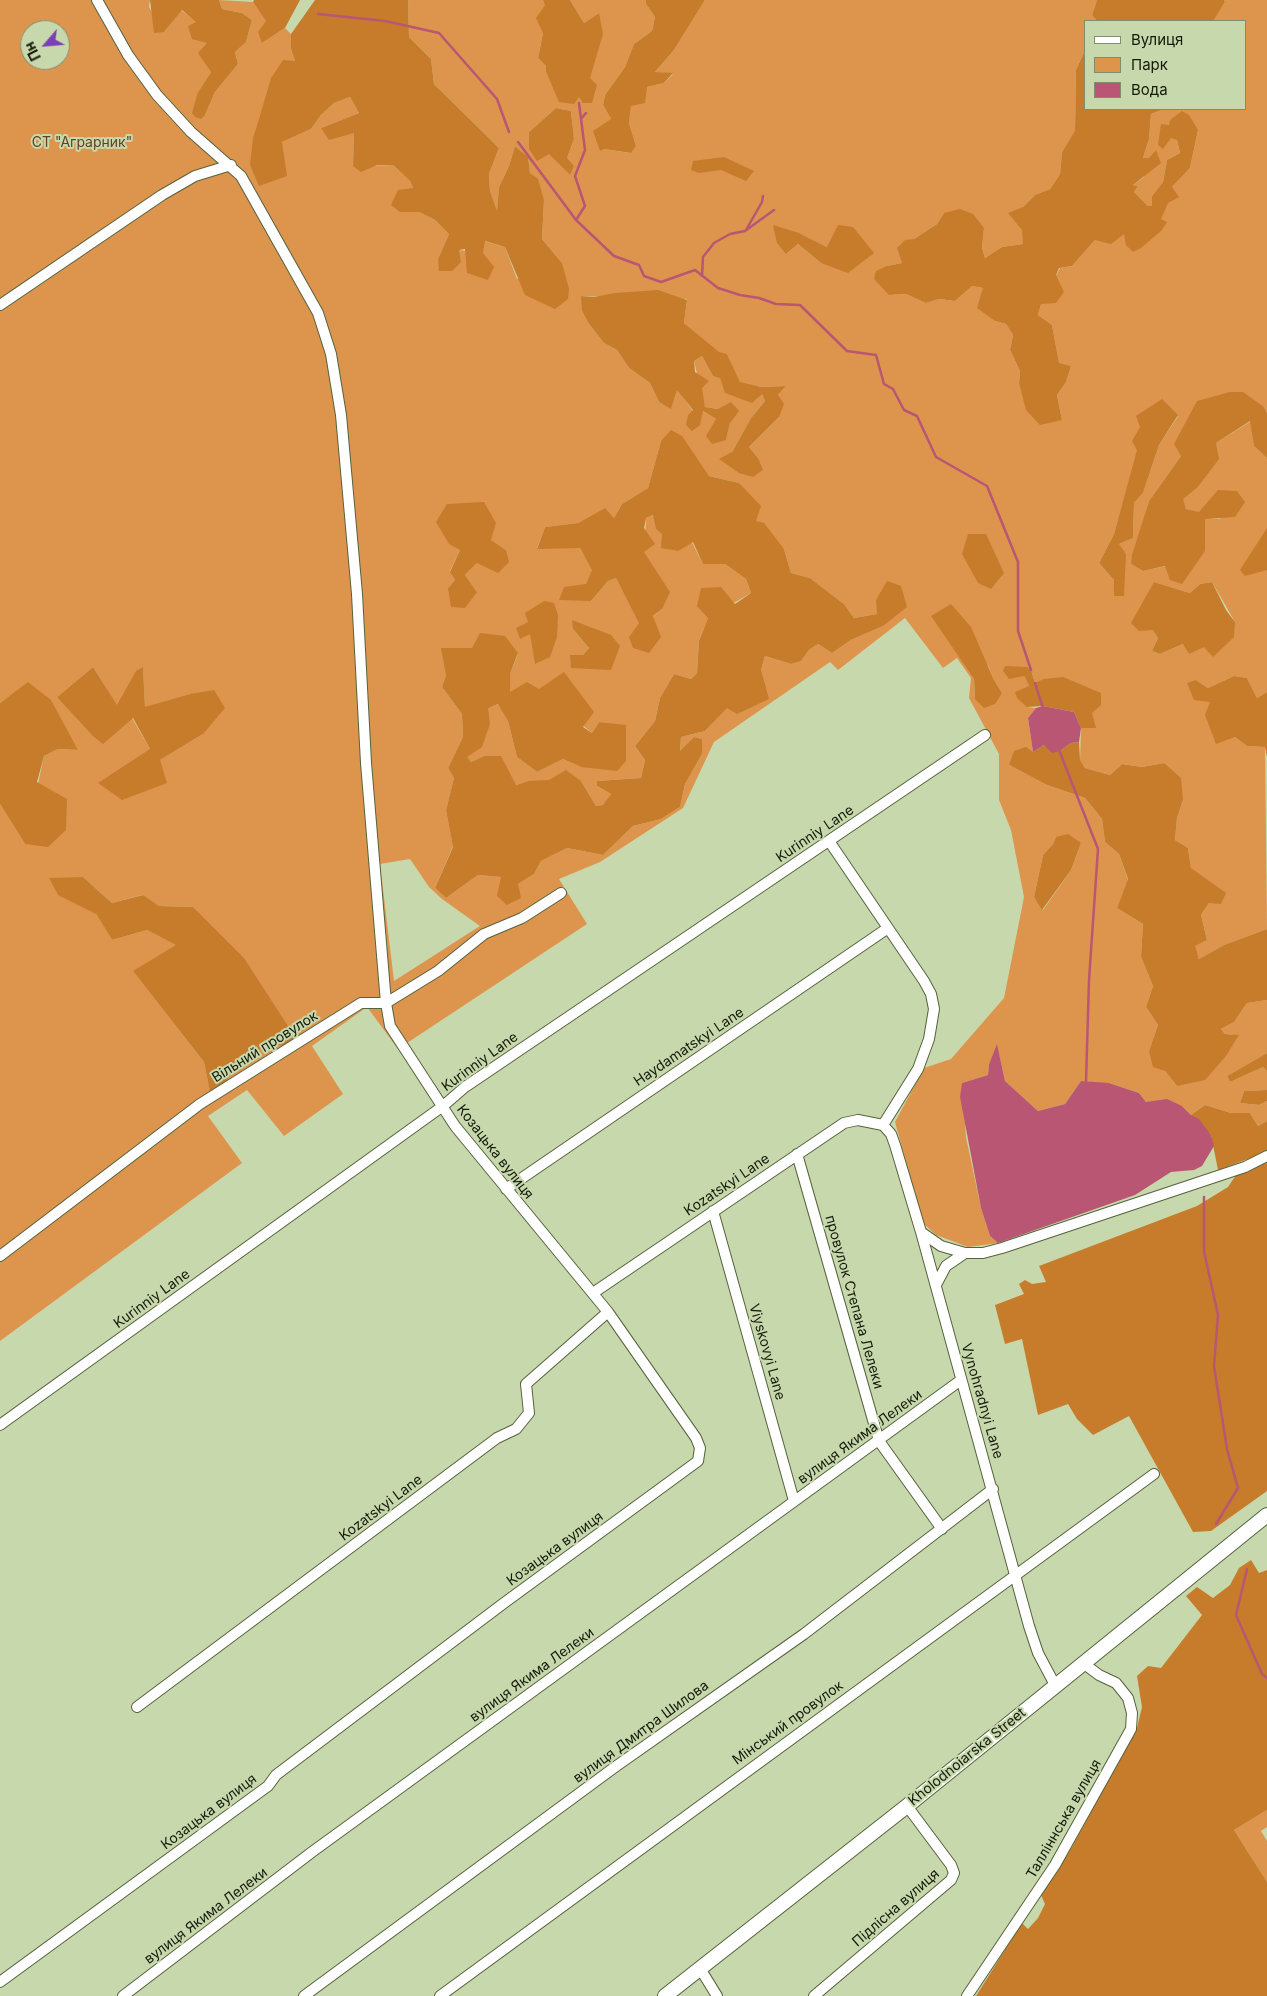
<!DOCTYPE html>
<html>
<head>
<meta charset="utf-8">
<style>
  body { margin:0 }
  #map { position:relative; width:1267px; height:1996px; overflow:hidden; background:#c8d8ad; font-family:Inter,sans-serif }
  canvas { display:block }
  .legend { position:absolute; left:1084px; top:20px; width:162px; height:90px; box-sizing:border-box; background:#c8d8ad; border:1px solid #808c6c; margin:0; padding:6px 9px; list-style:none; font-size:15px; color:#151a0a }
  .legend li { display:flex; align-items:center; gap:10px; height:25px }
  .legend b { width:25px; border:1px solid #808c6c }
  .north { position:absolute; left:20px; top:20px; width:50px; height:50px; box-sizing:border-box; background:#c8d8ad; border:1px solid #808c6c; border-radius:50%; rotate:243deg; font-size:14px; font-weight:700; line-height:20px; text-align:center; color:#151a0a }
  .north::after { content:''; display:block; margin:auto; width:18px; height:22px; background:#7b40b6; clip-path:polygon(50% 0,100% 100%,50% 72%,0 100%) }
</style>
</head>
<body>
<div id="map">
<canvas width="1267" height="1996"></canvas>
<ul class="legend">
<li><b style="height:6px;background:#fff"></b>Вулиця</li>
<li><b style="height:14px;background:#dd954e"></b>Парк</li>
<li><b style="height:14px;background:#b95673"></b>Вода</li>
</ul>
<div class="north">Пн</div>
</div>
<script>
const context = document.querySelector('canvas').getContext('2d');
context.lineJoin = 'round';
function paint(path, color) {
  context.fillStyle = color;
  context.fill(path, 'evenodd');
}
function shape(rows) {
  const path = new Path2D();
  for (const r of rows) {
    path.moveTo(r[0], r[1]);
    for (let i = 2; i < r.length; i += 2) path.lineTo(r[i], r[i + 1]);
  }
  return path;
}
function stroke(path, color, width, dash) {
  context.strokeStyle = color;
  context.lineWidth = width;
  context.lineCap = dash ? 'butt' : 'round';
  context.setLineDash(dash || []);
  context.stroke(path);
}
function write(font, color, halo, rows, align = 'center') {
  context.font = font + ' Inter,sans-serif';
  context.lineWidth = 4;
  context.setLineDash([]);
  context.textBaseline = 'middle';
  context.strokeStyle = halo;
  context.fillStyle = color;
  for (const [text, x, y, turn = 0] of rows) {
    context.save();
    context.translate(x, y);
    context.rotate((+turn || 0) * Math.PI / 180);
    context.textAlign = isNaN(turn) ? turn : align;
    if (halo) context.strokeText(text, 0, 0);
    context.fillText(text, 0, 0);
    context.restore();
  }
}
paint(shape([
  [0,0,150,0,149,7,164,32,181,10,197,22,207,42,211,72,198,92,205,115,215,92,238,64,235,52,246,42,252,20,242,13,222,9,219,0,253,2,267,21,262,43,285,28,291,34,291,49,295,61,282,142,311,129,321,115,334,103,350,97,359,113,321,128,354,133,353,166,393,165,410,181,413,188,400,212,419,212,435,220,449,234,438,259,459,250,483,253,484,241,505,247,517,279,562,263,542,239,544,200,530,173,528,157,515,146,509,166,499,187,497,213,490,191,489,174,499,148,434,84,431,59,409,37,408,0,543,0,546,5,543,33,538,58,546,66,546,72,552,85,589,78,593,65,599,13,584,23,570,0,646,0,646,4,655,17,652,31,634,44,625,67,605,95,603,105,611,119,604,149,630,153,636,146,629,123,631,105,647,87,664,83,673,74,655,72,674,50,705,0,1097,0,1092,15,1097,21,1086,21,1086,48,1076,70,1075,132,1062,152,1060,174,1050,189,1035,195,1023,207,1023,244,1002,247,985,258,982,248,984,228,944,213,937,224,914,239,902,263,887,266,889,295,906,294,926,303,939,299,955,301,972,286,983,288,995,321,1006,324,1013,335,1010,350,1020,371,1019,383,1062,420,1057,395,1066,382,1071,366,1059,364,1052,325,1038,315,1041,304,1060,268,1072,266,1095,240,1166,222,1160,220,1172,187,1190,168,1198,130,1171,137,1177,140,1180,153,1167,160,1163,182,1152,196,1152,206,1148,206,1134,192,1138,186,1133,185,1144,177,1149,158,1143,158,1149,139,1151,114,1164,109,1246,109,1246,21,1213,20,1225,2,1224,0,1267,0,1267,413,1264,407,1181,456,1149,501,1131,564,1143,571,1166,566,1205,551,1205,518,1222,519,1186,509,1182,499,1197,488,1216,443,1251,421,1254,446,1267,458,1267,692,1257,698,1247,678,1234,676,1208,688,1196,680,1235,737,1247,746,1265,747,1267,929,1224,945,1199,959,1194,946,1207,940,1201,915,1209,903,1191,868,1188,848,1175,840,1177,818,1183,800,1164,763,1142,767,1122,764,1110,775,1085,768,1080,761,1081,728,1096,728,1035,683,1031,670,1024,676,1029,686,1027,707,1036,708,1028,718,1033,752,1009,765,1047,785,1085,798,1102,819,1105,842,1119,854,1128,880,1117,908,1143,924,1141,957,1153,986,1146,1007,1158,1025,1149,1051,1177,1086,1233,1034,1225,1034,1221,1029,1234,1022,1247,1003,1267,1000,1267,1053,1227,1076,1230,1082,1263,1067,1267,1071,1267,1090,1244,1091,1240,1103,1259,1105,1267,1101,1267,1121,1258,1126,1250,1113,1231,1113,1205,1105,1191,1115,1182,1106,1146,1102,1139,1093,1109,1083,1096,1083,1085,1081,1081,1081,1065,1104,1038,1111,1005,1081,997,1045,989,1064,988,1075,962,1083,966,1137,981,1208,990,1236,998,1243,968,1247,936,1235,923,1223,895,1122,924,1068,951,1059,1004,998,1024,897,1011,830,999,800,999,754,969,698,971,678,957,658,943,668,905,618,838,670,830,662,714,742,683,808,600,862,559,879,587,924,398,1049,367,1007,312,1046,343,1094,284,1136,247,1090,208,1116,242,1163,0,1341,0,804,25,844,44,756,58,749,78,750,28,683,0,703],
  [30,30,60,30,60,60,30,60],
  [556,108,571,111,574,139,567,158,570,175,529,132],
  [799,233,827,247,821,263,798,244,786,254],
  [581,296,687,299,684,323,719,353,727,354,740,383,761,387,786,386,778,395,779,417,749,447,758,458,732,452,751,418,765,401,762,394,736,396,726,393,720,377,713,376,702,356,694,361,705,407,718,409,730,423,726,439,716,419,703,411,693,411,677,389,671,408,659,402,650,383,629,368,617,350,604,343,589,324],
  [1178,416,1159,445,1143,493,1134,503,1133,538,1119,544,1114,596,1114,580,1099,563,1114,534,1138,450,1140,427],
  [661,441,709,476,739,483,756,521,784,549,791,573,810,578,844,604,854,618,877,614,883,626,851,640,832,653,818,644,809,650,801,661,791,664,765,656,761,670,705,731,681,737,680,752,694,737,702,739,702,754,685,784,680,807,661,819,633,826,603,855,567,848,541,861,534,874,518,884,502,877,478,875,446,898,435,888,453,846,446,810,454,778,448,768,463,737,462,714,442,687,446,675,472,648,518,654,510,674,510,692,539,689,592,733,599,722,626,726,581,767,563,759,537,772,517,757,508,721,499,704,488,707,466,757,471,762,484,756,515,785,529,781,581,781,596,806,604,805,611,794,597,786,597,781,641,778,645,760,635,746,655,721,660,698,674,674,691,679,697,673,699,641,708,618,751,593,746,579,725,564,703,564,692,542,653,515,646,518,644,552,662,609,629,637,640,623,616,578,608,581,591,601,586,584,593,570,580,548,537,548,545,527,578,523,604,509,614,518,622,504,648,488],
  [490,540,506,550,477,563,465,575,477,592,448,588,455,580,450,571,460,550],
  [1154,582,1190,593,1200,584,1212,582,1235,622,1160,654,1152,651,1158,638,1153,629],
  [573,620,610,670,570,655,583,655,589,648,573,629],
  [958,654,988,665,994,680,1002,693,975,699,974,679],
  [93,667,117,706,143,668,145,708,190,694,203,734,160,760,150,749,132,718,57,697],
  [1056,837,1081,843,1071,870,1043,910,1034,897,1043,855,1053,844],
  [410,859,429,887,442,899,480,926,394,981,380,864],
  [83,877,112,903,142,895,159,906,193,907,215,932,282,1046,271,1043,233,1066,224,1089,210,1091,204,1062,134,972,177,945,147,930,112,940,96,914],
  [1267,1810,1267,1827,1261,1831,1267,1841,1267,1882,1234,1830]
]), '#dd954e');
paint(shape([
  [150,0,219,0,222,9,242,13,252,20,246,42,235,52,238,64,215,92,205,115,201,119,195,117,192,113,198,92,211,72,198,53,207,43,192,39,188,26,196,22,182,10,164,32,154,33],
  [254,0,300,0,285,28,262,43,258,32,266,21,253,2],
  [315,0,408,0,409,37,431,59,434,84,499,148,489,174,490,191,497,211,499,187,509,166,515,146,528,157,530,173,538,179,544,200,542,239,562,263,569,289,568,299,555,309,525,295,505,247,485,241,483,253,494,267,488,280,467,273,465,249,459,250,461,262,452,271,439,271,438,259,449,234,435,220,419,212,400,212,391,205,398,190,413,188,410,181,393,165,377,165,361,172,353,166,354,133,329,140,321,128,359,113,350,97,334,103,321,115,311,129,282,142,287,176,259,186,250,165,253,138,259,119,271,78,283,60,295,61,291,49,291,34],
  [543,0,570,0,584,23,599,13,603,34,590,78,597,85,592,103,583,103,579,97,574,104,559,102,546,72,546,66,538,58,543,33,536,18,545,5],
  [646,0,705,0,674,50,655,72,673,73,664,83,647,87,645,103,631,106,629,123,636,146,631,153,604,149,600,151,593,131,611,119,603,105,605,95,625,67,634,44,652,31,655,17,646,4],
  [1097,0,1224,0,1225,2,1213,21,1097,21,1092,15],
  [1086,48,1086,109,1164,109,1151,114,1149,139,1143,158,1149,158,1156,150,1161,163,1133,185,1138,186,1134,192,1148,206,1152,206,1152,196,1163,182,1167,160,1180,153,1177,140,1171,138,1163,149,1158,145,1161,124,1169,125,1170,120,1182,111,1189,115,1198,130,1190,168,1172,187,1179,197,1168,203,1161,219,1167,222,1161,231,1141,248,1133,252,1126,245,1124,234,1111,244,1095,240,1072,266,1059,268,1056,275,1064,292,1056,303,1041,304,1038,315,1052,325,1059,363,1071,366,1066,382,1057,395,1062,420,1040,425,1026,410,1019,383,1020,371,1010,350,1013,335,1006,324,995,321,977,308,983,288,972,286,955,301,939,299,926,303,906,294,889,295,874,279,876,271,887,266,902,263,897,248,905,240,914,239,937,224,944,213,960,209,973,214,984,228,982,248,985,258,1002,247,1023,244,1022,230,1008,213,1023,207,1035,195,1050,189,1060,174,1062,152,1075,131,1076,70],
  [556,108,571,111,574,139,567,158,574,166,570,175,549,154,537,161,529,149,529,132],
  [724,157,754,171,746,181,721,170,699,173,691,170,693,161],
  [773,225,799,233,827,247,838,225,853,227,874,253,848,273,821,263,798,244,786,254,777,243],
  [658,290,687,300,684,323,719,352,727,354,740,382,761,387,786,386,778,395,784,404,779,417,749,447,758,458,763,470,753,477,739,473,719,459,732,452,751,418,765,401,762,394,752,403,725,393,720,378,713,376,702,356,694,361,695,372,709,381,702,388,705,407,718,409,731,402,739,411,730,423,726,440,712,444,706,436,716,419,703,411,700,425,692,431,686,425,688,415,693,410,677,390,671,409,659,402,650,383,629,368,617,350,604,343,589,324,582,310,581,296,594,297,615,293],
  [1230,392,1243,392,1264,407,1267,413,1267,458,1254,446,1250,421,1216,443,1219,459,1197,488,1183,499,1186,509,1199,512,1218,490,1237,491,1245,502,1235,517,1205,519,1205,551,1182,584,1170,580,1165,566,1143,571,1131,564,1132,555,1149,501,1181,456,1174,444,1197,401],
  [1162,399,1178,415,1159,445,1143,493,1134,503,1133,538,1119,544,1126,554,1124,596,1114,596,1114,580,1099,563,1114,534,1137,450,1132,441,1140,427,1136,416],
  [671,430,682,436,709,476,739,483,761,506,756,521,764,523,784,549,791,573,810,578,844,604,854,618,877,614,876,600,887,581,901,586,907,607,883,626,851,640,832,653,818,644,809,650,801,661,791,664,765,656,761,670,769,699,737,714,727,708,705,731,681,737,680,751,694,737,702,739,702,754,685,784,680,807,661,819,633,826,603,855,567,848,541,861,534,874,518,884,521,898,507,905,497,896,501,877,478,875,446,898,435,888,453,847,446,810,454,778,448,768,463,737,462,714,442,687,446,675,441,648,472,648,480,633,505,636,518,653,510,674,510,692,527,682,539,689,564,672,594,712,583,727,592,733,599,722,626,725,626,761,617,771,581,767,563,759,537,772,517,757,508,721,498,704,488,708,490,724,482,747,467,757,471,762,484,756,501,756,516,785,528,781,549,780,566,770,581,781,596,806,603,805,611,794,597,786,597,781,641,778,645,760,635,746,655,721,660,698,674,674,691,679,697,673,699,641,708,618,697,606,701,588,721,587,735,604,751,593,746,579,725,564,703,564,693,542,678,551,661,548,662,534,656,529,653,515,646,518,644,528,655,544,644,552,670,592,662,609,653,616,661,637,649,653,633,648,629,637,639,623,616,578,608,581,591,601,559,600,564,587,586,584,592,570,580,548,537,549,545,527,578,523,605,508,614,518,622,504,648,488,661,441],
  [484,502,496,523,491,540,506,550,509,562,498,573,477,563,465,575,477,592,465,608,451,607,448,588,455,580,450,572,460,550,449,544,436,522,447,504],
  [1267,528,1267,570,1245,576,1240,570],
  [968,534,986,534,1004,573,991,589,978,583,962,554],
  [1154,582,1190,593,1200,584,1212,582,1226,610,1235,622,1234,637,1213,657,1204,647,1189,654,1183,644,1160,654,1152,651,1158,638,1153,630,1139,631,1131,623],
  [544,601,554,603,558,615,557,637,550,657,535,664,530,634,520,639,516,628,528,622,525,613],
  [951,604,971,627,994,680,1002,693,995,704,984,708,975,699,974,679,931,616],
  [572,620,611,635,620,646,611,670,571,668,570,655,583,655,589,648,573,629],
  [1005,666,1027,667,1031,670,1035,683,1044,679,1063,677,1101,693,1101,705,1092,713,1096,728,1081,728,1074,712,1043,706,1027,707,1017,698,1015,692,1029,686,1024,676,1009,679,1003,671],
  [93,667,117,705,136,671,143,667,145,707,190,694,214,690,225,708,203,734,160,760,167,783,122,800,98,783,150,749,133,718,103,744,93,736,57,697],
  [1234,676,1247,678,1257,698,1267,692,1267,757,1265,747,1247,746,1235,737,1216,744,1205,715,1210,702,1194,700,1187,683,1196,680,1208,688],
  [28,682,51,700,78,750,58,749,44,756,37,782,67,799,66,830,48,847,25,844,0,804,0,703],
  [1079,742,1080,760,1085,768,1110,775,1122,764,1142,767,1164,763,1181,778,1183,800,1177,818,1175,840,1188,848,1191,868,1226,893,1221,904,1209,903,1201,915,1207,940,1195,946,1199,959,1224,945,1267,929,1267,1000,1247,1003,1234,1022,1221,1029,1225,1034,1239,1035,1226,1056,1205,1080,1177,1086,1165,1071,1153,1067,1149,1051,1158,1025,1146,1007,1153,986,1141,957,1143,924,1117,908,1128,879,1119,854,1105,842,1102,819,1085,798,1047,785,1009,765,1014,751,1026,747,1033,752,1044,745,1060,751,1071,743],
  [1068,834,1081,843,1071,870,1042,910,1034,897,1043,855,1053,844,1056,837],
  [83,877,112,903,143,895,159,906,193,907,244,958,297,1040,282,1046,271,1043,233,1066,224,1089,210,1092,204,1062,133,971,176,945,147,930,112,940,96,914,58,895,49,878],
  [1267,1053,1267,1071,1263,1067,1230,1082,1227,1076],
  [1267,1090,1267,1101,1259,1105,1240,1103,1244,1091],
  [1205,1105,1231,1113,1250,1113,1258,1126,1267,1121,1267,1152,1218,1170,1211,1135,1191,1115],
  [1267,1163,1267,1491,1211,1531,1193,1532,1129,1416,1093,1435,1077,1419,1068,1404,1038,1415,1022,1339,1005,1344,995,1305,1024,1294,1019,1284,1025,1280,1032,1284,1046,1282,1039,1266,1197,1206,1228,1187,1238,1172],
  [1251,1560,1259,1573,1267,1570,1267,1810,1234,1830,1267,1882,1267,1996,976,1996,1022,1923,1028,1929,1038,1918,1045,1904,1041,1895,1072,1847,1137,1728,1142,1707,1137,1676,1148,1666,1161,1668,1202,1615,1186,1596,1197,1587,1213,1598,1230,1585,1239,1568]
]), '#c67c2b');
paint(shape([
  [1043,706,1074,712,1081,728,1079,742,1071,743,1060,751,1052,753,1044,745,1033,752,1028,718,1036,708],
  [997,1044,1005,1081,1038,1111,1065,1104,1081,1081,1109,1083,1139,1093,1146,1102,1167,1099,1182,1106,1191,1115,1199,1119,1211,1135,1214,1146,1202,1166,1194,1170,1171,1172,1135,1195,998,1243,990,1236,981,1208,960,1097,962,1083,988,1075,989,1064]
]), '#b95673');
stroke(shape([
  [318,14,385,21,439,33,497,99,509,132],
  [581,119,586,113],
  [518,142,576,220,614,256,639,265,644,276,661,282,695,270,718,288,740,295,759,298,776,304,800,305,847,351,876,355,884,384,893,389,904,410,917,416,936,457,987,486,1018,562,1018,631,1031,670],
  [576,220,585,206,575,176,585,150,579,103],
  [746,230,762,202,763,196],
  [702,276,703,257,714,243,730,234,745,231,774,210],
  [1035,683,1043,708],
  [1059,750,1098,849,1089,980,1086,1082],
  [1204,1197,1204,1251,1218,1315,1214,1366,1227,1449,1238,1488,1216,1524],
  [1247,1569,1236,1615,1262,1674,1267,1678]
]), '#b95673', 2.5);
const minor = shape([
  [0,305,162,195,195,176,231,165],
  [829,841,924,981,931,994,934,1009,929,1039,918,1069,883,1125],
  [797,1154,879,1441,942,1529],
  [506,1189,888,928],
  [713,1211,794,1501],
  [921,1232,941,1246,965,1253],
  [0,1256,200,1104,361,1003,386,1003,438,971,484,934,522,918,561,893],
  [937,1283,946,1266,965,1253,983,1253,1002,1248,1245,1167,1267,1156],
  [593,1293,844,1123,858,1120,883,1125,891,1134,895,1145,921,1232,1029,1626,1038,1653,1055,1685],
  [0,1425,443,1106,465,1087,985,735],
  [137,1707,497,1438,516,1429,529,1413,526,1384,608,1312],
  [701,1970,717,1996],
  [0,1982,268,1786,276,1775,504,1603,698,1461,700,1448,696,1438,608,1312,455,1126,390,1026,386,1003,366,763,357,594,341,415,331,354,318,313,241,176,191,132,157,95,128,55,97,0],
  [123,1996,312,1852,961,1380],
  [304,1996,615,1767,804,1634,993,1489],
  [440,1996,1154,1474],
  [814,1996,951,1880,954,1873,951,1865,907,1806],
  [967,1996,1055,1865,1131,1729,1132,1713,1128,1698,1116,1683,1099,1675,1083,1663]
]);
const major = shape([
  [665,1996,907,1806,1267,1515]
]);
stroke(minor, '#55623c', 12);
stroke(major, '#55623c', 16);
stroke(minor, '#fff', 10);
stroke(major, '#fff', 14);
write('14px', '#624222', '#c8d8ad', [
  ["СТ \"Аграрник\"",82,143]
]);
write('14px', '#151a0a', '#c8d8ad', [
  ["Kurinniy Lane",815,834,-34],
  ["Вільний провулок",265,1047,-32],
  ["Haydamatskyi Lane",689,1047,-34],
  ["Kurinniy Lane",480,1062,-36],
  ["Козацька вулиця",495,1152,52],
  ["Kozatskyi Lane",727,1185,-34],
  ["Kurinniy Lane",152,1299,-36],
  ["провулок Степана Лелеки",854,1302,74],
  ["Viyskovyi Lane",767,1352,74],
  ["Vynohradnyi Lane",982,1401,74],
  ["вулиця Якима Лелеки",860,1437,-36],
  ["Kozatskyi Lane",381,1508,-37],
  ["Козацька вулиця",555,1549,-36],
  ["вулиця Якима Лелеки",532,1675,-36],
  ["Мінський провулок",788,1723,-36],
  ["вулиця Дмитра Шилова",641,1732,-36],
  ["Kholodnoiarska Street",967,1757,-39],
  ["Козацька вулиця",209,1812,-37],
  ["Талліннська вулиця",1064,1819,-60],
  ["Підлісна вулиця",896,1908,-41],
  ["вулиця Якима Лелеки",206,1916,-37]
]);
</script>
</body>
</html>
